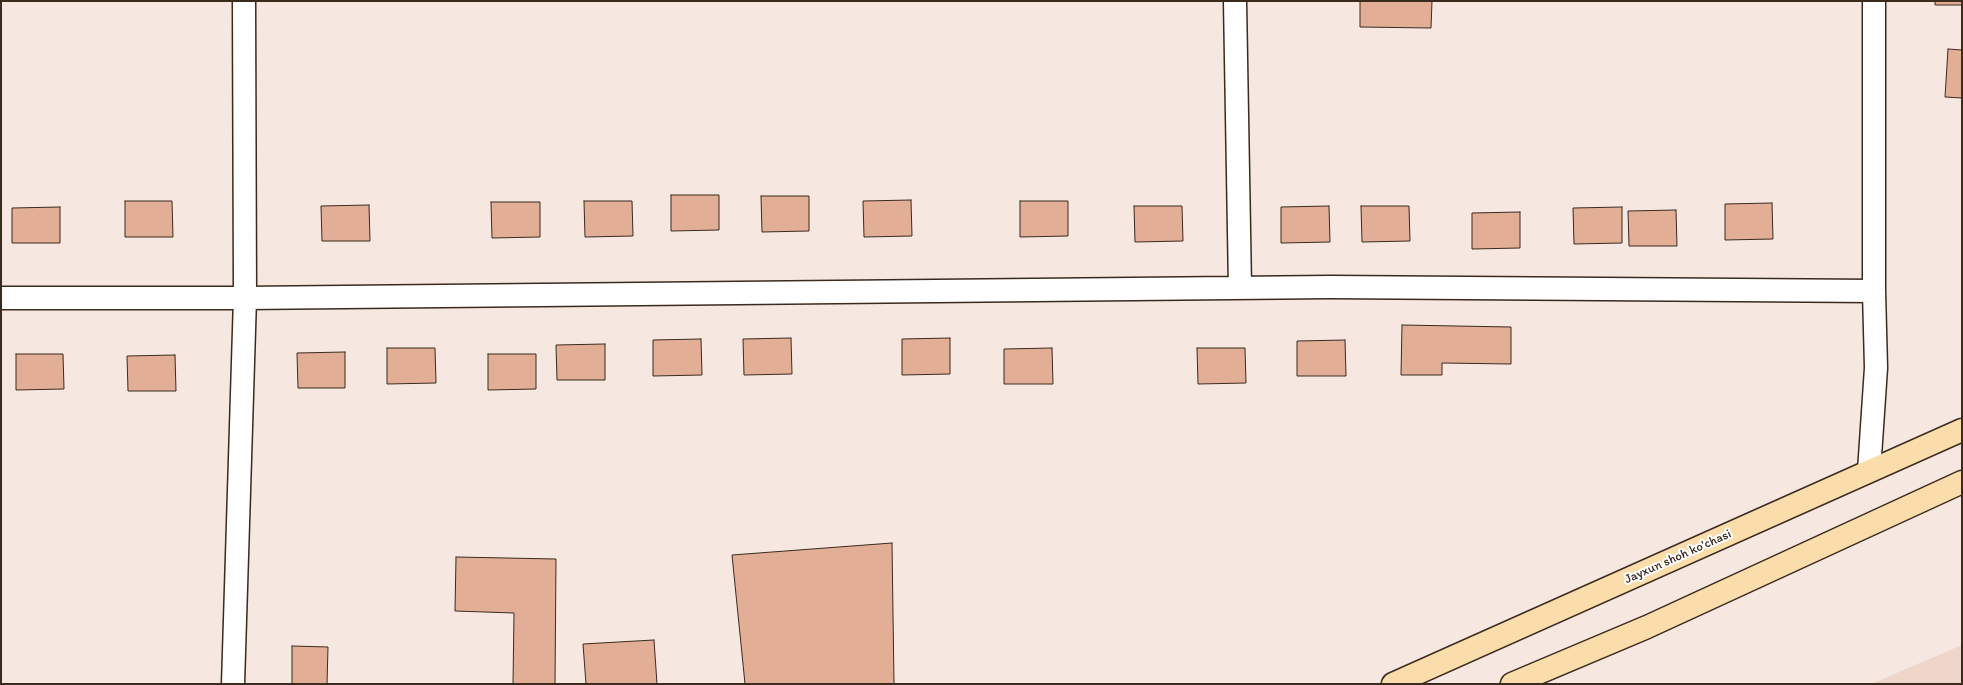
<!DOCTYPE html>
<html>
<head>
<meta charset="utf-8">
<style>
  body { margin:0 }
  #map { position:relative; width:1963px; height:685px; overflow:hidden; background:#f6e7e0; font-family:Itim,sans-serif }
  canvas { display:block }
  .frame { position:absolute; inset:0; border:2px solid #3b2a1e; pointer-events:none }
</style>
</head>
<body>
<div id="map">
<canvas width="1963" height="685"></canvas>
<div class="frame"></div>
</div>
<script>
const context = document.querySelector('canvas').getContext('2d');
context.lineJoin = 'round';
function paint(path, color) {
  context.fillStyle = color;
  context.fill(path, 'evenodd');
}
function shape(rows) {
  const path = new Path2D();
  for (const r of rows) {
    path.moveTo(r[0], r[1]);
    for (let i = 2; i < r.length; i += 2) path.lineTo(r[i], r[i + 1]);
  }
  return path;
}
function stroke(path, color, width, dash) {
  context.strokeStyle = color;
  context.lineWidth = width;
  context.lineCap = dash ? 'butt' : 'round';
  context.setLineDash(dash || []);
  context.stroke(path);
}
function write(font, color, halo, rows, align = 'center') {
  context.font = font + ' Itim,sans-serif';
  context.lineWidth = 4;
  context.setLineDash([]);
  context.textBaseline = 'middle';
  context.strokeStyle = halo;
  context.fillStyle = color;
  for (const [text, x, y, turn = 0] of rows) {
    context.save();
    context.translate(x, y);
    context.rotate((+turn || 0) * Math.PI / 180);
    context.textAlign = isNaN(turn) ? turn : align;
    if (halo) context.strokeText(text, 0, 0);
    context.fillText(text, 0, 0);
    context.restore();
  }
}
paint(shape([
  [1962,645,1962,684,1871,684]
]), '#f0d6ca');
const building = shape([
  [1360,1,1432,1,1431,28,1360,27,1360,1],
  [1935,1,1962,1,1962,5,1935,5,1935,1],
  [1948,49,1962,50,1962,98,1945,97,1948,49],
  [671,195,719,195,719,230,671,231,671,195],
  [761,196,809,196,809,231,762,232,761,196],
  [911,200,912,236,864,237,863,201,911,200],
  [125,201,172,201,173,237,125,237,125,201],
  [584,201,632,201,633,236,585,237,584,201],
  [1020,201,1068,201,1068,236,1020,237,1020,201],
  [491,202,540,202,540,237,492,238,491,202],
  [1772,203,1773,239,1725,240,1725,204,1772,203],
  [369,205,370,241,322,241,321,206,369,205],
  [1134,206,1182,206,1183,241,1135,242,1134,206],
  [1329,206,1330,242,1281,243,1281,207,1329,206],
  [1361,206,1409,206,1410,241,1362,242,1361,206],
  [60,207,60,243,12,243,12,208,60,207],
  [1622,207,1622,243,1574,244,1573,208,1622,207],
  [1676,210,1677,246,1629,246,1628,211,1676,210],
  [1520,212,1520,248,1472,249,1472,213,1520,212],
  [1402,325,1511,327,1511,364,1442,363,1442,375,1401,375,1402,325],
  [791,338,792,374,744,375,743,339,791,338],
  [950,338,950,374,902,375,902,339,950,338],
  [701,339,702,375,653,376,653,340,701,339],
  [1345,340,1346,376,1297,376,1297,341,1345,340],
  [605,344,605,380,557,380,556,345,605,344],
  [387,348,435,348,436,383,387,384,387,348],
  [1052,348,1053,384,1004,384,1004,349,1052,348],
  [1197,348,1245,348,1246,383,1198,384,1197,348],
  [345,352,345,388,298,388,297,353,345,352],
  [16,354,63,354,64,389,16,390,16,354],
  [488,354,536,354,536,389,488,390,488,354],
  [175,355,176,391,128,391,127,356,175,355],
  [892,543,894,684,745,684,732,555,892,543],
  [456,557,556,559,555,684,513,684,514,613,455,611,456,557],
  [654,640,657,684,586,684,583,644,654,640],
  [292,646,328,647,327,684,292,684,292,646]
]);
paint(building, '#e2ae96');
stroke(building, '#3b2a1e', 1);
const minor = shape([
  [1235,1,1240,288],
  [1,298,245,298,1330,287,1874,291],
  [1869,471,1876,368,1874,291,1874,1],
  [233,684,245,298,244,1]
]);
const highway = shape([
  [1393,684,1962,430],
  [1512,684,1647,627,1962,482]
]);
stroke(minor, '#3b2a1e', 25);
stroke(highway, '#3b2a1e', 25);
stroke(minor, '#fff', 22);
stroke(highway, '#faddab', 22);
write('13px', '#3b2a1e', '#fff', [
  ["Jayxun shoh ko'chasi",1678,557,-24]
]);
</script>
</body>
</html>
